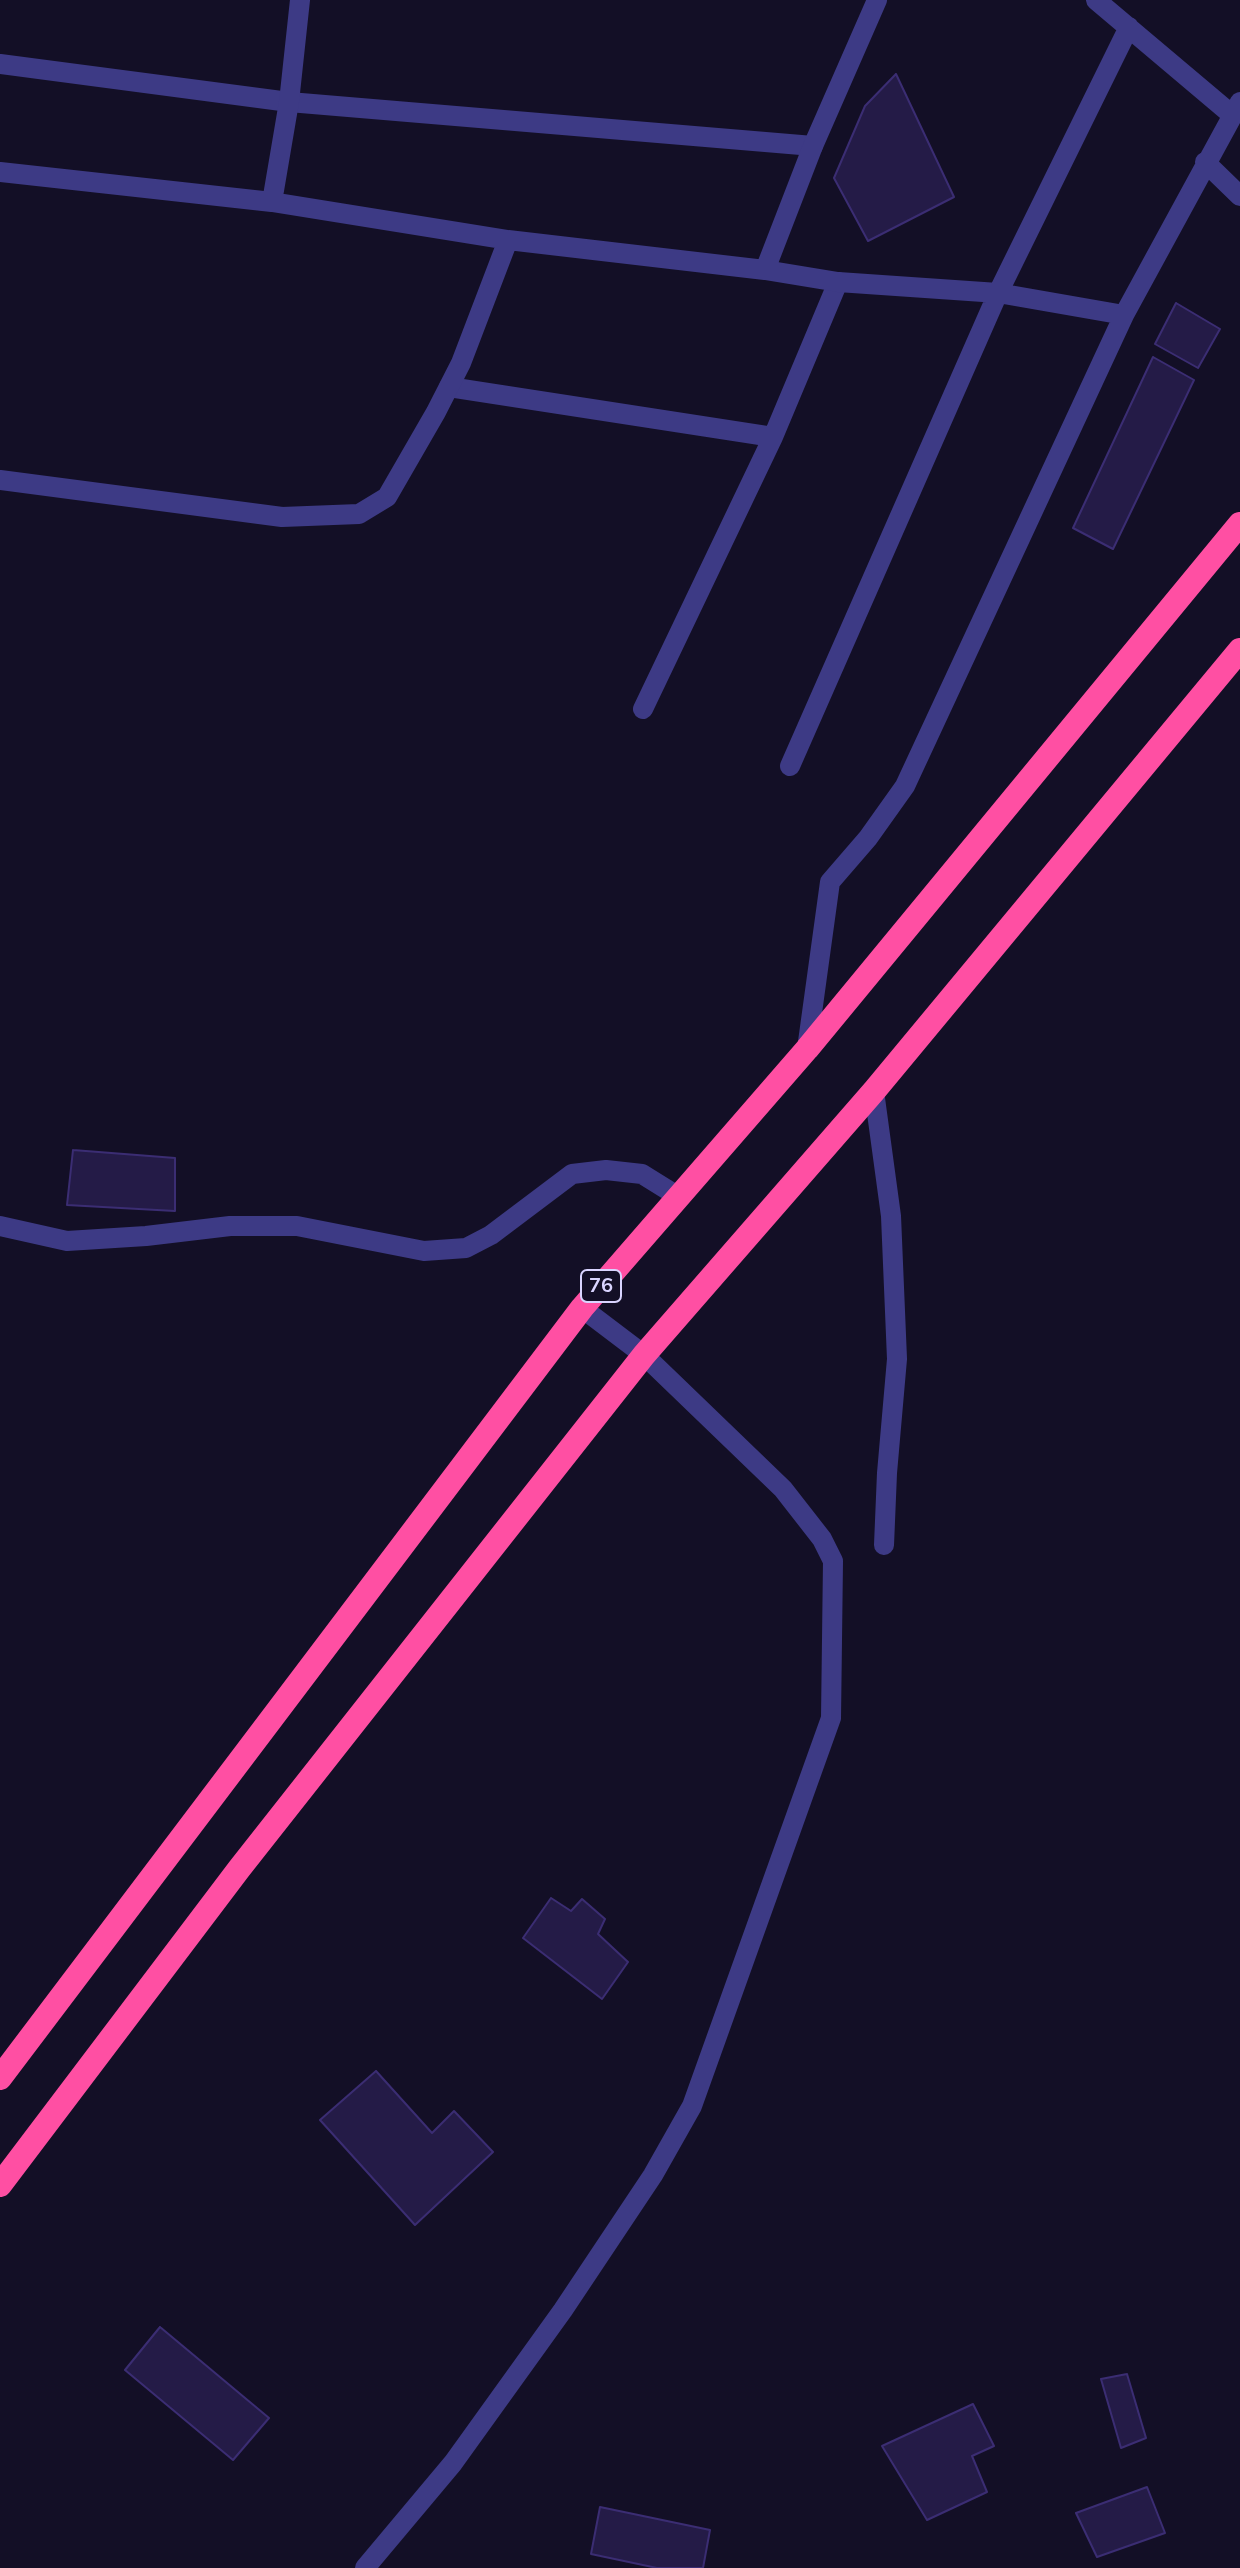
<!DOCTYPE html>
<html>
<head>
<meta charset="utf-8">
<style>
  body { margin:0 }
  canvas { display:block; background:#130f26 }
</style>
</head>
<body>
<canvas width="1240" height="2568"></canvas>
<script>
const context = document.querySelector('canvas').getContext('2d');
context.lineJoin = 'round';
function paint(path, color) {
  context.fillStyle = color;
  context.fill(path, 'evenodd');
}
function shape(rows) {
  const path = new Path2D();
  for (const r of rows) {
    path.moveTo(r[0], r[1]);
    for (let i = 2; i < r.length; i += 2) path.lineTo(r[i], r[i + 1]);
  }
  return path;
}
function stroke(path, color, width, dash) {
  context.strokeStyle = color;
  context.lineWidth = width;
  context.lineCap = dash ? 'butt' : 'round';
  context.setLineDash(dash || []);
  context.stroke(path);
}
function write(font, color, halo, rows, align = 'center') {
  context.font = font + ' Mulish,sans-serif';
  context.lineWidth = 7;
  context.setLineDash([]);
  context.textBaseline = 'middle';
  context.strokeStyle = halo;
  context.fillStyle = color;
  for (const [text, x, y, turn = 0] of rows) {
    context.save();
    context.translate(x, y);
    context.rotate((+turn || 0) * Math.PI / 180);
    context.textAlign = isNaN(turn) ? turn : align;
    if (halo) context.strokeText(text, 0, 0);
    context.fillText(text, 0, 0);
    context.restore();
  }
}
const building = shape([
  [896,74,954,197,868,241,834,178,865,106,896,74],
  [1176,303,1220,329,1198,368,1155,344,1176,303],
  [1153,357,1194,380,1113,549,1073,528,1153,357],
  [73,1150,175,1158,175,1211,67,1205,73,1150],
  [551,1898,571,1911,582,1899,605,1919,598,1934,628,1962,602,1999,523,1938,551,1898],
  [376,2071,432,2133,454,2111,493,2152,415,2225,320,2120,376,2071],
  [160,2327,269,2418,233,2460,125,2370,160,2327],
  [1127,2374,1146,2438,1121,2448,1101,2379,1127,2374],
  [973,2404,994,2446,972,2456,987,2492,927,2520,882,2446,973,2404],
  [1147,2487,1165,2533,1097,2557,1076,2513,1147,2487],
  [600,2507,710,2530,703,2568,657,2568,591,2554,600,2507]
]);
paint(building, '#241b47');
stroke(building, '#3b2d73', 2);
stroke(shape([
  [0,64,289,102,813,146],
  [449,387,773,437],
  [643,709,773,437,838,282],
  [874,1091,891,1216,897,1359,887,1473,884,1545],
  [0,1226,67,1241,146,1236,230,1226,297,1226,424,1251,466,1248,491,1235,572,1174,606,1170,642,1174,679,1197]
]), '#3d3a85', 20);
stroke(shape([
  [1096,0,1231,114],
  [1205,162,1240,196],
  [0,172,272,202,508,240,765,270,838,282,998,293,1124,315],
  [272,202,289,102,300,0],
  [765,270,813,146,877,0],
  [0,480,282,517,359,514,387,497,436,412,461,363,508,240],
  [790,766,998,293,1129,27],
  [807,1049,830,882,868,838,905,786,1124,315,1240,102],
  [365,2568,453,2463,563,2310,653,2175,692,2106,831,1718,833,1561,822,1539,783,1489,644,1355,582,1308]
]), '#3d3a85', 20);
stroke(shape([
  [0,2078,582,1308,807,1049,1240,524],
  [0,2185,239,1869,644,1355,874,1091,1240,650]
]), '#ff4fa3', 24);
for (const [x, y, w] of [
  [601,1286,40]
]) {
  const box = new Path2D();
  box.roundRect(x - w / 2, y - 16, w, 32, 6);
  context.fillStyle = '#130f26';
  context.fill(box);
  stroke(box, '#d9d4ff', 2);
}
write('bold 20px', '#d9d4ff', null, [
  ["76",601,1286]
]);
</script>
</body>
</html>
